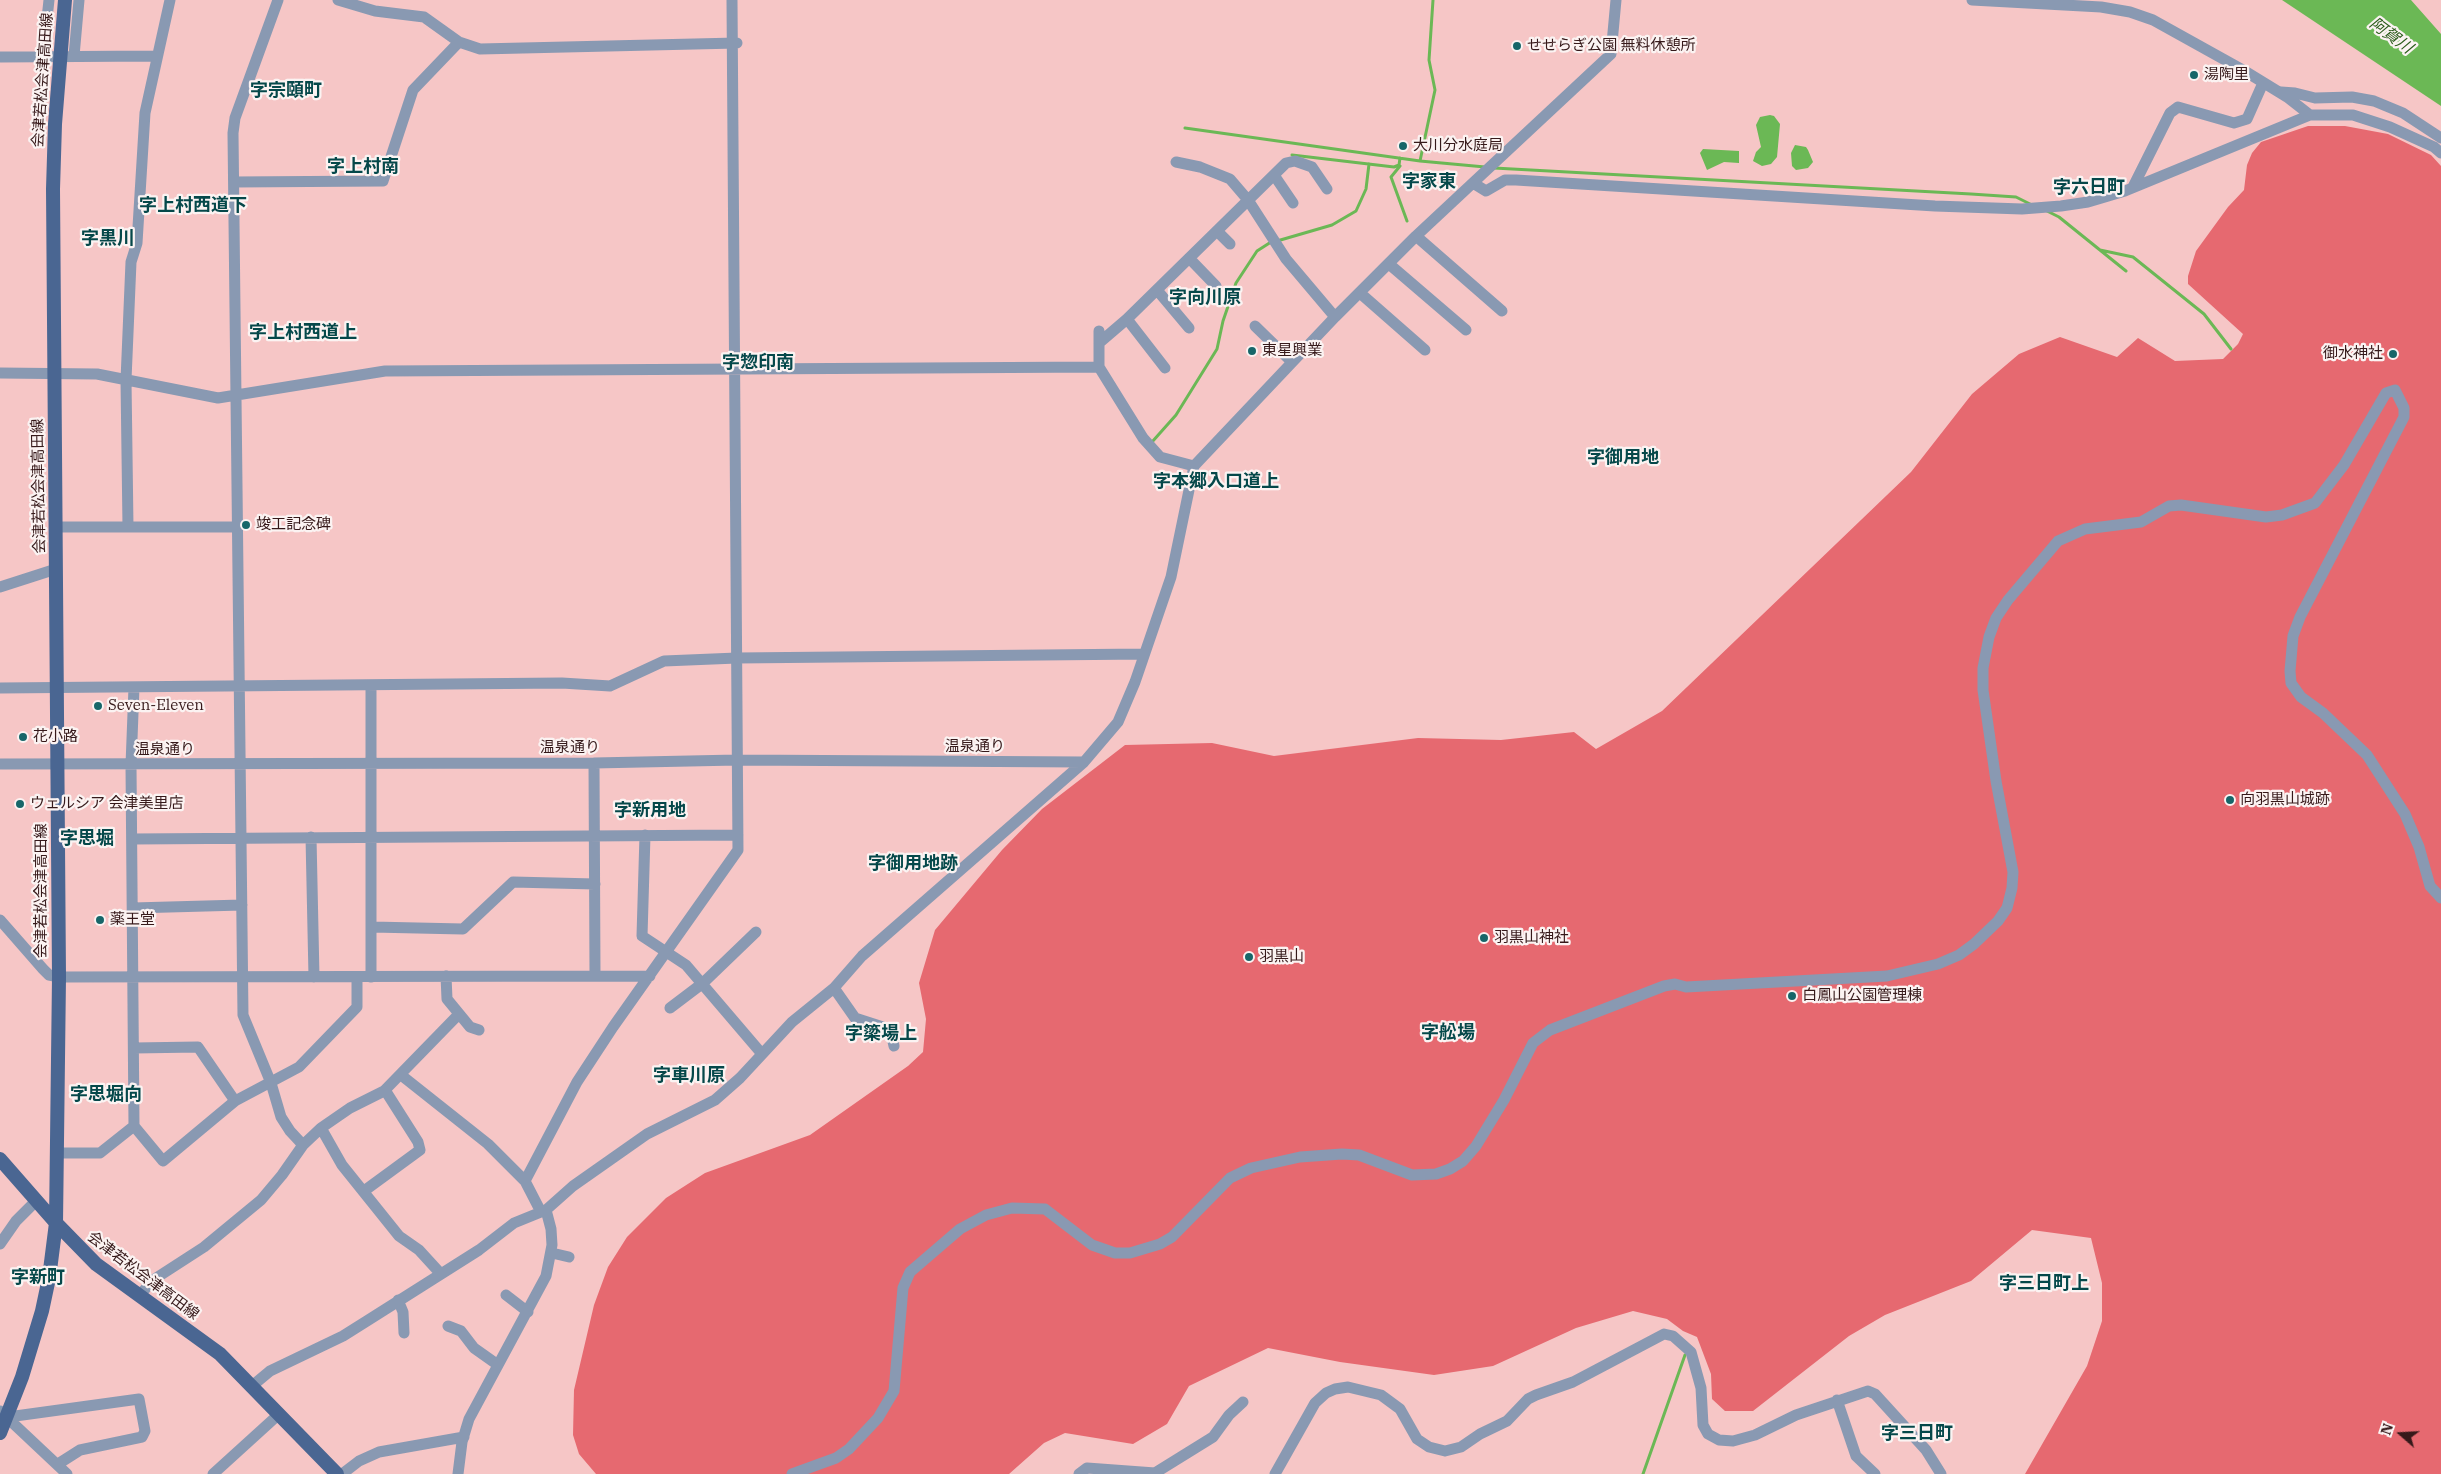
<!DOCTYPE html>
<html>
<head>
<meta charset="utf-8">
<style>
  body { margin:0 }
  #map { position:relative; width:2441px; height:1474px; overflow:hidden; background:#f6c6c6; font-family:"IBM Plex Serif",serif }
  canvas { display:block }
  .north { position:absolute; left:2376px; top:1409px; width:50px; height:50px; -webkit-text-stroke:4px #fbf3f2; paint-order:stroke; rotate:289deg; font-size:14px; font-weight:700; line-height:20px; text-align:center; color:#36191a }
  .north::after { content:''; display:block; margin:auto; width:18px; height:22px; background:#36191a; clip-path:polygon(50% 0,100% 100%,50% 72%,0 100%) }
</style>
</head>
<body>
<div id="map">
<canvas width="2441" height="1474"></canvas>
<div class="north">N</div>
</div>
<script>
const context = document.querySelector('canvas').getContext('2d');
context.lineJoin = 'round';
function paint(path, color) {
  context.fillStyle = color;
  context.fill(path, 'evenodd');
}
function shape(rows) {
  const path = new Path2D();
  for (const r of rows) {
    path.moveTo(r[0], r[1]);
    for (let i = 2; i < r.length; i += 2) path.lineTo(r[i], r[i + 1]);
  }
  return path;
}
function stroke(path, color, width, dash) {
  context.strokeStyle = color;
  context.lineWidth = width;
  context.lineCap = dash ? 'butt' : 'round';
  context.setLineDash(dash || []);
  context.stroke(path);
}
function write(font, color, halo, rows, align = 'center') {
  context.font = font + ' "IBM Plex Serif","Noto Sans JP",serif';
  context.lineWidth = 4.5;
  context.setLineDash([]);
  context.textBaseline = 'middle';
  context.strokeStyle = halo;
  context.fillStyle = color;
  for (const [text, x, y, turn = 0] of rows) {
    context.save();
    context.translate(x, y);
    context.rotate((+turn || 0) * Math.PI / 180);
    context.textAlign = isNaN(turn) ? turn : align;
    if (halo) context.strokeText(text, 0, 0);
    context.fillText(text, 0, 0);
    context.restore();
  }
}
paint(shape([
  [2308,126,2345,126,2388,134,2431,155,2441,166,2441,1474,2025,1474,2087,1366,2102,1321,2102,1283,2091,1238,2032,1230,1971,1281,1885,1315,1849,1336,1753,1411,1725,1411,1712,1399,1711,1374,1697,1337,1683,1331,1667,1319,1633,1311,1576,1328,1493,1366,1434,1375,1340,1362,1268,1348,1189,1386,1167,1424,1133,1444,1065,1433,1044,1443,1009,1474,596,1474,579,1454,573,1435,574,1390,594,1305,608,1267,627,1237,666,1198,705,1173,810,1135,908,1066,923,1052,926,1019,919,983,935,930,1002,850,1042,809,1125,745,1212,743,1274,756,1418,738,1501,740,1574,732,1596,749,1662,711,1911,472,1972,394,2019,354,2060,337,2117,357,2138,338,2175,361,2223,359,2238,344,2243,334,2188,284,2188,276,2196,251,2228,207,2244,190,2247,165,2252,153,2261,142]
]), '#e66970');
paint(shape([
  [2282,0,2411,0,2441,34,2441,106],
  [1770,115,1774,116,1780,124,1777,157,1771,164,1762,166,1753,161,1756,152,1761,147,1756,125,1760,117],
  [1795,145,1806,147,1808,150,1813,162,1808,168,1796,170,1792,166,1791,153],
  [1703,149,1739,151,1739,163,1724,162,1707,170,1700,153]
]), '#6bb855');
stroke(shape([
  [1433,0,1429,60,1435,90,1420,161,1485,167],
  [1185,128,1420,161],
  [1292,155,1394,167,1399,165,1400,158],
  [1400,166,1391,177,1407,221],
  [1494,168,1971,194,2016,197,2032,205],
  [2047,211,2059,217,2126,271],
  [1277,241,1332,225,1356,211,1366,189,1369,164],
  [2100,250,2133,257,2204,314,2231,349],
  [1152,442,1176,415,1217,349,1223,321,1236,283,1257,251,1271,242],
  [1643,1474,1685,1355]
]), '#6bb855', 3);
stroke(shape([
  [278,0,235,118,233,133,243,1015,271,1083,281,1117,290,1131,303,1145,321,1128,342,1165,399,1236,419,1250,440,1273],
  [338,0,375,11,424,17,459,42,480,49,737,43],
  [1972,0,2101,7,2130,12,2153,20,2243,70,2287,97,2310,115,2353,115,2390,127,2434,147,2441,153],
  [43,56,49,0],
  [74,56,79,0],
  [0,57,156,56],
  [2281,92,2295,93,2315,98,2352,97,2374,101,2403,113,2441,138],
  [1176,162,1200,167,1230,179,1248,200,1286,259,1335,317],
  [1274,175,1293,203],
  [234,182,383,181,413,90,459,42],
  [1473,183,1486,191,1505,180,1516,180,1935,206,2022,209,2061,206,2088,202,2125,191,2310,115],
  [2133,187,2170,113,2178,107,2234,123,2247,119,2263,83],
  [1217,231,1230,244],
  [1416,236,1502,311],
  [1189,258,1216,286],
  [1389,264,1466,330],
  [1157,290,1189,328],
  [1360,293,1425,350],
  [1127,319,1165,368],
  [1255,326,1292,362],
  [1099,331,1099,367],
  [1099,343,1127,319,1286,163,1295,161,1312,167,1327,189],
  [0,373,97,374,218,398,385,371,1099,367,1143,438,1160,457,1194,466],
  [56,527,238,527],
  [128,527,126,380,131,262,137,243,145,113,170,0],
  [0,587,56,569],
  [134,687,131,765,134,1126,163,1161,235,1101,299,1067,357,1007,357,977],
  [0,688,562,683,610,686,664,661,737,658,1144,654],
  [594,763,595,975],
  [0,764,594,763,737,760,1084,762],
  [645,835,642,936,686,965,762,1054],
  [311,837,314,977],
  [132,839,738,835],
  [133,908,242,905],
  [0,920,43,969,49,975,59,977,650,976],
  [372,927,463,929,513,882,595,884],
  [446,976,447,999,470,1027,479,1030],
  [371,977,371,685],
  [834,988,855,1018,886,1028,892,1037,894,1046],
  [670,1008,703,983,756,932],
  [134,1048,198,1047,235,1101],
  [401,1075,488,1144,525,1181,541,1212],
  [321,1128,350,1108,384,1091,458,1015],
  [58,1153,100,1153,134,1126],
  [525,1181,577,1082,613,1027,738,850,732,0],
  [364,1191,420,1150,418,1142,385,1090],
  [0,1244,16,1221,36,1201],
  [552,1253,569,1257],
  [506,1295,528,1312],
  [139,1296,153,1280,204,1247,261,1200,282,1175,303,1145],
  [398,1300,403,1312,404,1333],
  [448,1326,461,1331,474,1348,498,1365],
  [252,1386,270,1371,343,1336,370,1319,479,1250,514,1223,546,1210,573,1186,647,1134,715,1100,740,1078,792,1022,834,988,862,956,1084,762,1118,722,1135,682,1171,577,1194,466,1335,317,1416,236,1611,54,1616,0],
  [1837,1400,1856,1456,1875,1474],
  [0,1411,67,1474],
  [8,1417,139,1399,145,1431,142,1437,80,1450,58,1464],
  [213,1474,278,1415],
  [342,1474,359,1461,379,1452,464,1437],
  [458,1474,462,1442,469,1419,546,1276,552,1245,551,1229,546,1210],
  [792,1474,836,1458,849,1449,878,1418,894,1391,903,1288,910,1272,960,1229,986,1215,1012,1208,1045,1209,1092,1245,1115,1253,1130,1253,1160,1244,1172,1237,1230,1178,1251,1168,1300,1157,1342,1154,1359,1155,1412,1175,1436,1174,1450,1169,1463,1161,1476,1146,1504,1100,1533,1043,1550,1030,1664,986,1675,984,1686,987,1887,976,1938,964,1959,955,1974,944,1998,921,2007,908,2012,888,2013,872,1996,781,1983,690,1983,668,1989,637,1996,618,2008,600,2058,541,2085,529,2141,522,2169,506,2181,505,2266,517,2282,515,2315,503,2344,465,2386,393,2395,390,2404,408,2404,417,2300,617,2293,636,2290,671,2291,683,2301,697,2323,713,2367,755,2405,814,2419,847,2430,886,2441,898],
  [1079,1474,1087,1468,1155,1473,1213,1437,1229,1415,1243,1402],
  [1275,1474,1315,1403,1326,1393,1335,1389,1348,1387,1381,1395,1400,1409,1417,1439,1429,1447,1445,1451,1461,1447,1480,1434,1507,1421,1528,1399,1536,1395,1573,1382,1664,1334,1673,1336,1691,1352,1701,1388,1703,1425,1708,1434,1719,1440,1733,1441,1755,1435,1796,1415,1868,1391,1875,1394,1926,1450,1941,1474]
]), '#8999b2', 11);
stroke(shape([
  [65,0,55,124,53,189,59,977,56,1223,96,1264,220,1354,337,1474],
  [0,1159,56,1223,49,1278,42,1311,22,1377,0,1433]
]), '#4a6692', 14);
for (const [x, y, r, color] of [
  [1517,46,5,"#176669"],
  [2194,75,5,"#176669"],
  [1403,146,5,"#176669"],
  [1252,351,5,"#176669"],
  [2393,354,5,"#176669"],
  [246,525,5,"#176669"],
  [98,706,5,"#176669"],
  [23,737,5,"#176669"],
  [2230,800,5,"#176669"],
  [20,804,5,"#176669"],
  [100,920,5,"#176669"],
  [1484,938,5,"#176669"],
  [1249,957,5,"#176669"],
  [1792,996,5,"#176669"]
]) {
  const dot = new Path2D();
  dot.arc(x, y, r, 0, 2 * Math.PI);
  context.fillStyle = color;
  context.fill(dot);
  stroke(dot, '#fbf3f2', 2);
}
write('15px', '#36191a', '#fbf3f2', [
  ["せせらぎ公園 無料休憩所",1527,46],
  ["湯陶里",2204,75],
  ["大川分水庭局",1413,146],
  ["東星興業",1262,351],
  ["御水神社",2383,354,"right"],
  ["竣工記念碑",256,525],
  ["Seven-Eleven",108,706],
  ["花小路",33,737],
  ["向羽黒山城跡",2240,800],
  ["ウェルシア 会津美里店",30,804],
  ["薬王堂",110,920],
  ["羽黒山神社",1494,938],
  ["羽黒山",1259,957],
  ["白鳳山公園管理棟",1802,996]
], 'left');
write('15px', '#36191a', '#fbf3f2', [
  ["会津若松会津高田線",43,80,-86],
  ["会津若松会津高田線",39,486,-91],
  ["温泉通り",975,747],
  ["温泉通り",570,748],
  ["温泉通り",165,750],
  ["会津若松会津高田線",42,891,-90],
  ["会津若松会津高田線",143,1276,37]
]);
write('italic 16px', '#295b19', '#fbf3f2', [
  ["阿賀川",2391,36,36]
]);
write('bold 18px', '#05484a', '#fbf3f2', [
  ["字宗頤町",286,91],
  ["字上村南",363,167],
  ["字家東",1429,182],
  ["字六日町",2089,188],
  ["字上村西道下",193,206],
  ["字黒川",108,239],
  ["字向川原",1205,298],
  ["字上村西道上",303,333],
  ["字惣印南",758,363],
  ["字御用地",1623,458],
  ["字本郷入口道上",1216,482],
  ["字新用地",650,811],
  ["字思堀",87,839],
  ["字御用地跡",913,864],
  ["字舩場",1448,1033],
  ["字簗場上",881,1034],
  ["字車川原",689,1076],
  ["字思堀向",106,1095],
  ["字新町",38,1278],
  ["字三日町上",2044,1284],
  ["字三日町",1917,1434]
]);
</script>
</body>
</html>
